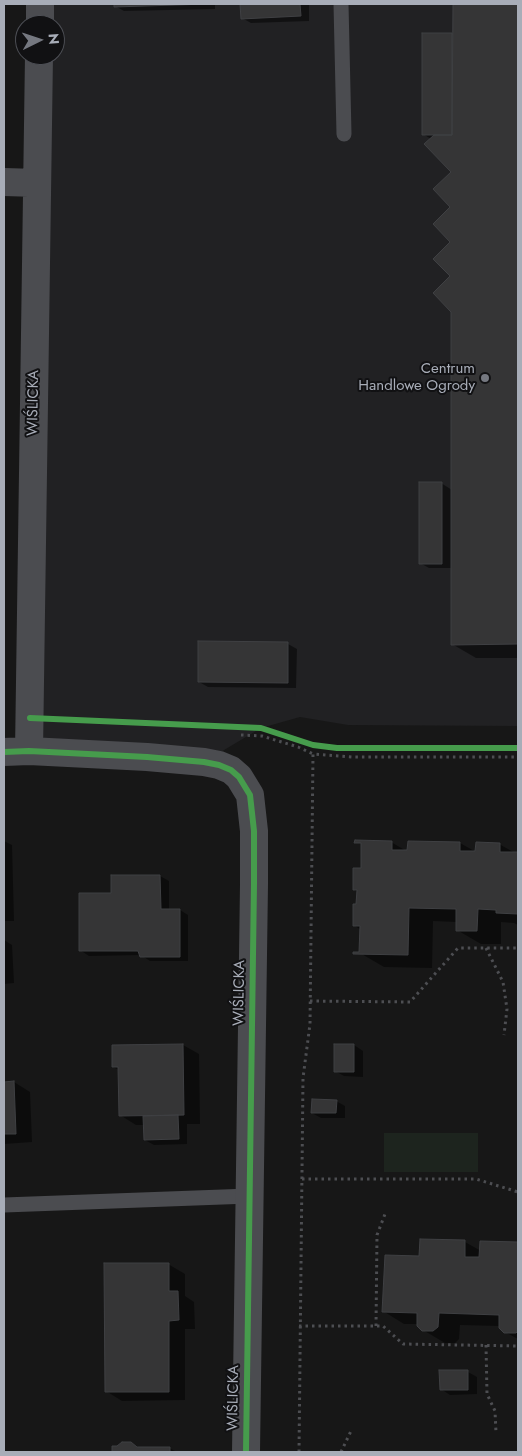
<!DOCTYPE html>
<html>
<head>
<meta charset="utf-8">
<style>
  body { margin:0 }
  #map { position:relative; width:522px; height:1456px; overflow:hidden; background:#171717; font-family:Jost,sans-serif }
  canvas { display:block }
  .frame { position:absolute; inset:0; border:5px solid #a8adb8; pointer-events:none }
  .north { position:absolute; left:15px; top:15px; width:50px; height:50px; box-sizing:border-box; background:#111113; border:1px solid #4d4f55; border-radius:50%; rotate:86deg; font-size:14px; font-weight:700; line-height:20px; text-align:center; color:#a8adb8 }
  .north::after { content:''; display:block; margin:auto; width:18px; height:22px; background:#757880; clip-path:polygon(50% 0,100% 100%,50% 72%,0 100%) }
</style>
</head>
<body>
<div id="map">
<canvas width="522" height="1456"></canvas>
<div class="frame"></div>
<div class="north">N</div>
</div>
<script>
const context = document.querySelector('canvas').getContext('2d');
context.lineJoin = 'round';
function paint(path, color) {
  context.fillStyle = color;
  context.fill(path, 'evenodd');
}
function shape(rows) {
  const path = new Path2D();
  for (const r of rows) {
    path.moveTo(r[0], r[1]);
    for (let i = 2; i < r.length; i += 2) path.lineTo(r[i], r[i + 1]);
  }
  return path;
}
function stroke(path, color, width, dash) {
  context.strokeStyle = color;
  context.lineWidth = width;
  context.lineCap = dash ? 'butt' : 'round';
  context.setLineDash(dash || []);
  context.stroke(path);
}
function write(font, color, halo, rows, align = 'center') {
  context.font = font + ' Jost,sans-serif';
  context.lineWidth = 4;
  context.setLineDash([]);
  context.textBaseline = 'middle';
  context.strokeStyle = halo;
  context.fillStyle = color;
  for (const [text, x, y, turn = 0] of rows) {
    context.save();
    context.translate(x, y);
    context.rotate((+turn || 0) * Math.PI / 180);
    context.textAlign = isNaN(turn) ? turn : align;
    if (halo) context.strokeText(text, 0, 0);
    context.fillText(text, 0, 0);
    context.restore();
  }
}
paint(shape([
  [40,4,518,4,518,726,348,725,300,717,261,728,204,762,29,751,39,55,55,55,55,25,40,25]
]), '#212123');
paint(shape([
  [384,1133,478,1133,478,1172,384,1172]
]), '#1d241e');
paint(shape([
  [115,4,215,4,215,9,124,11,115,6],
  [241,4,309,4,309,21,251,23,242,18],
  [454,4,518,4,518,658,476,658,452,644,452,568,429,568,420,563,441,483,452,490,453,172,431,139,423,134,452,35,454,36],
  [288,644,297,649,296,688,208,687,199,682],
  [4,841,12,845,14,921,4,921],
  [391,842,408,852,460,843,476,852,499,844,515,853,518,853,518,925,514,923,501,922,501,944,481,944,457,930,457,922,433,921,432,968,384,967,360,953,361,930,354,925,358,905,358,892,354,890,362,870],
  [160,876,169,881,169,910,180,910,188,915,188,961,150,961,141,955,89,956,80,950,112,894],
  [4,940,12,945,14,983,4,984],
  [183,1045,199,1054,200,1124,187,1124,187,1144,154,1145,145,1140,145,1125,136,1125,120,1115,119,1070,113,1067,113,1046],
  [354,1045,363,1051,363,1077,344,1076,335,1071],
  [14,1082,30,1092,32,1142,4,1144,4,1083],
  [336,1101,345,1106,345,1118,321,1118,312,1113],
  [465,1242,481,1251,481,1242,518,1243,518,1339,505,1332,500,1326,460,1325,459,1339,455,1343,445,1343,423,1330,418,1324,404,1324,383,1311,384,1279,386,1279,420,1257],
  [168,1264,185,1274,185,1296,194,1302,195,1329,185,1329,185,1400,122,1401,106,1391],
  [468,1372,477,1377,477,1394,450,1395,441,1389],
  [131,1443,140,1448,169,1448,177,1452,114,1452,114,1447]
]), '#0007');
const building = shape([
  [114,4,207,4,114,7,114,4],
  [240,4,300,4,301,16,241,19,240,4],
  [453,4,518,4,518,644,451,645,451,312,433,293,450,276,433,259,450,242,433,224,450,207,433,189,451,172,424,144,434,135,452,135,453,4],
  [422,33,452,33,452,135,422,135,422,33],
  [419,482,442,482,442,564,419,564,419,482],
  [198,641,288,642,288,683,198,682,198,641],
  [355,840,392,841,392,850,407,850,408,841,460,842,460,851,475,851,476,842,500,843,500,852,518,852,518,843,518,914,496,913,496,910,478,909,477,931,456,931,456,909,409,908,408,955,353,954,353,952,359,952,360,926,353,926,353,904,356,904,357,890,353,890,353,868,361,868,361,843,354,843,355,840],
  [111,875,160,875,161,909,180,909,180,957,140,957,138,951,79,951,79,893,111,893,111,875],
  [183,1044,184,1115,119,1116,118,1067,112,1067,112,1045,183,1044],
  [334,1044,354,1044,354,1072,334,1072,334,1044],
  [14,1081,16,1134,4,1134,4,1082,14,1081],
  [312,1099,337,1100,336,1113,311,1113,312,1099],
  [178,1115,179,1139,144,1140,143,1116,178,1115],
  [420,1239,465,1240,465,1257,479,1257,480,1241,518,1242,518,1331,516,1333,504,1333,499,1328,499,1315,439,1313,438,1327,433,1331,422,1331,417,1326,417,1313,382,1312,385,1255,419,1256,420,1239],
  [104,1263,169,1263,169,1291,178,1291,179,1320,169,1321,169,1392,105,1392,104,1263],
  [439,1370,468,1370,468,1390,440,1390,439,1370],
  [122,1442,131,1442,137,1447,170,1447,170,1452,112,1452,112,1446,117,1446,122,1442]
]);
paint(building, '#353536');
stroke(building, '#3f4043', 1);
stroke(shape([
  [241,735,262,736,298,747,313,754],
  [486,948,503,982,507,1009,504,1035],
  [310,1001,410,1002,458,948,518,948],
  [302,1179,476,1179,518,1192],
  [299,1326,383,1326,403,1344,518,1346],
  [376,1326,377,1235,385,1214],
  [486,1345,487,1394,495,1411,496,1433],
  [299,1452,303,1078,310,1024,313,754,352,757,518,757],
  [341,1452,351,1431]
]), '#4d4e52', 3, [2.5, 4]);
stroke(shape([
  [341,4,344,134],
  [4,1205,250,1196]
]), '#4b4c50', 15);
stroke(shape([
  [40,25,40,4],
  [4,182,37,183],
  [29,751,39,55],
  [4,752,29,751,147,757,204,762,219,765,231,770,239,777,250,795,254,831,254,884,246,1452]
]), '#4b4c50', 28);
stroke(shape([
  [30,718,261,728,313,745,337,748,518,748],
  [4,752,29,751,147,757,204,762,219,765,231,770,239,777,250,795,254,831,254,884,246,1452]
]), '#469c4c', 6);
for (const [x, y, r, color] of [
  [485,378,5,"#757880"]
]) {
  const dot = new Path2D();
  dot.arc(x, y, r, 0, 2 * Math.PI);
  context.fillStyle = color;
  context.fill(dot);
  stroke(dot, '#111113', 2);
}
write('15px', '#a8adb8', '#111113', [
  ["Centrum",475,369],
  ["Handlowe Ogrody",475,386]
], 'right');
write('15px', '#a8adb8', '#111113', [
  ["WIŚLICKA",34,403,-89],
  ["WIŚLICKA",240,993,-89],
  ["WIŚLICKA",234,1398,-89]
]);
</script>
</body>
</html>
